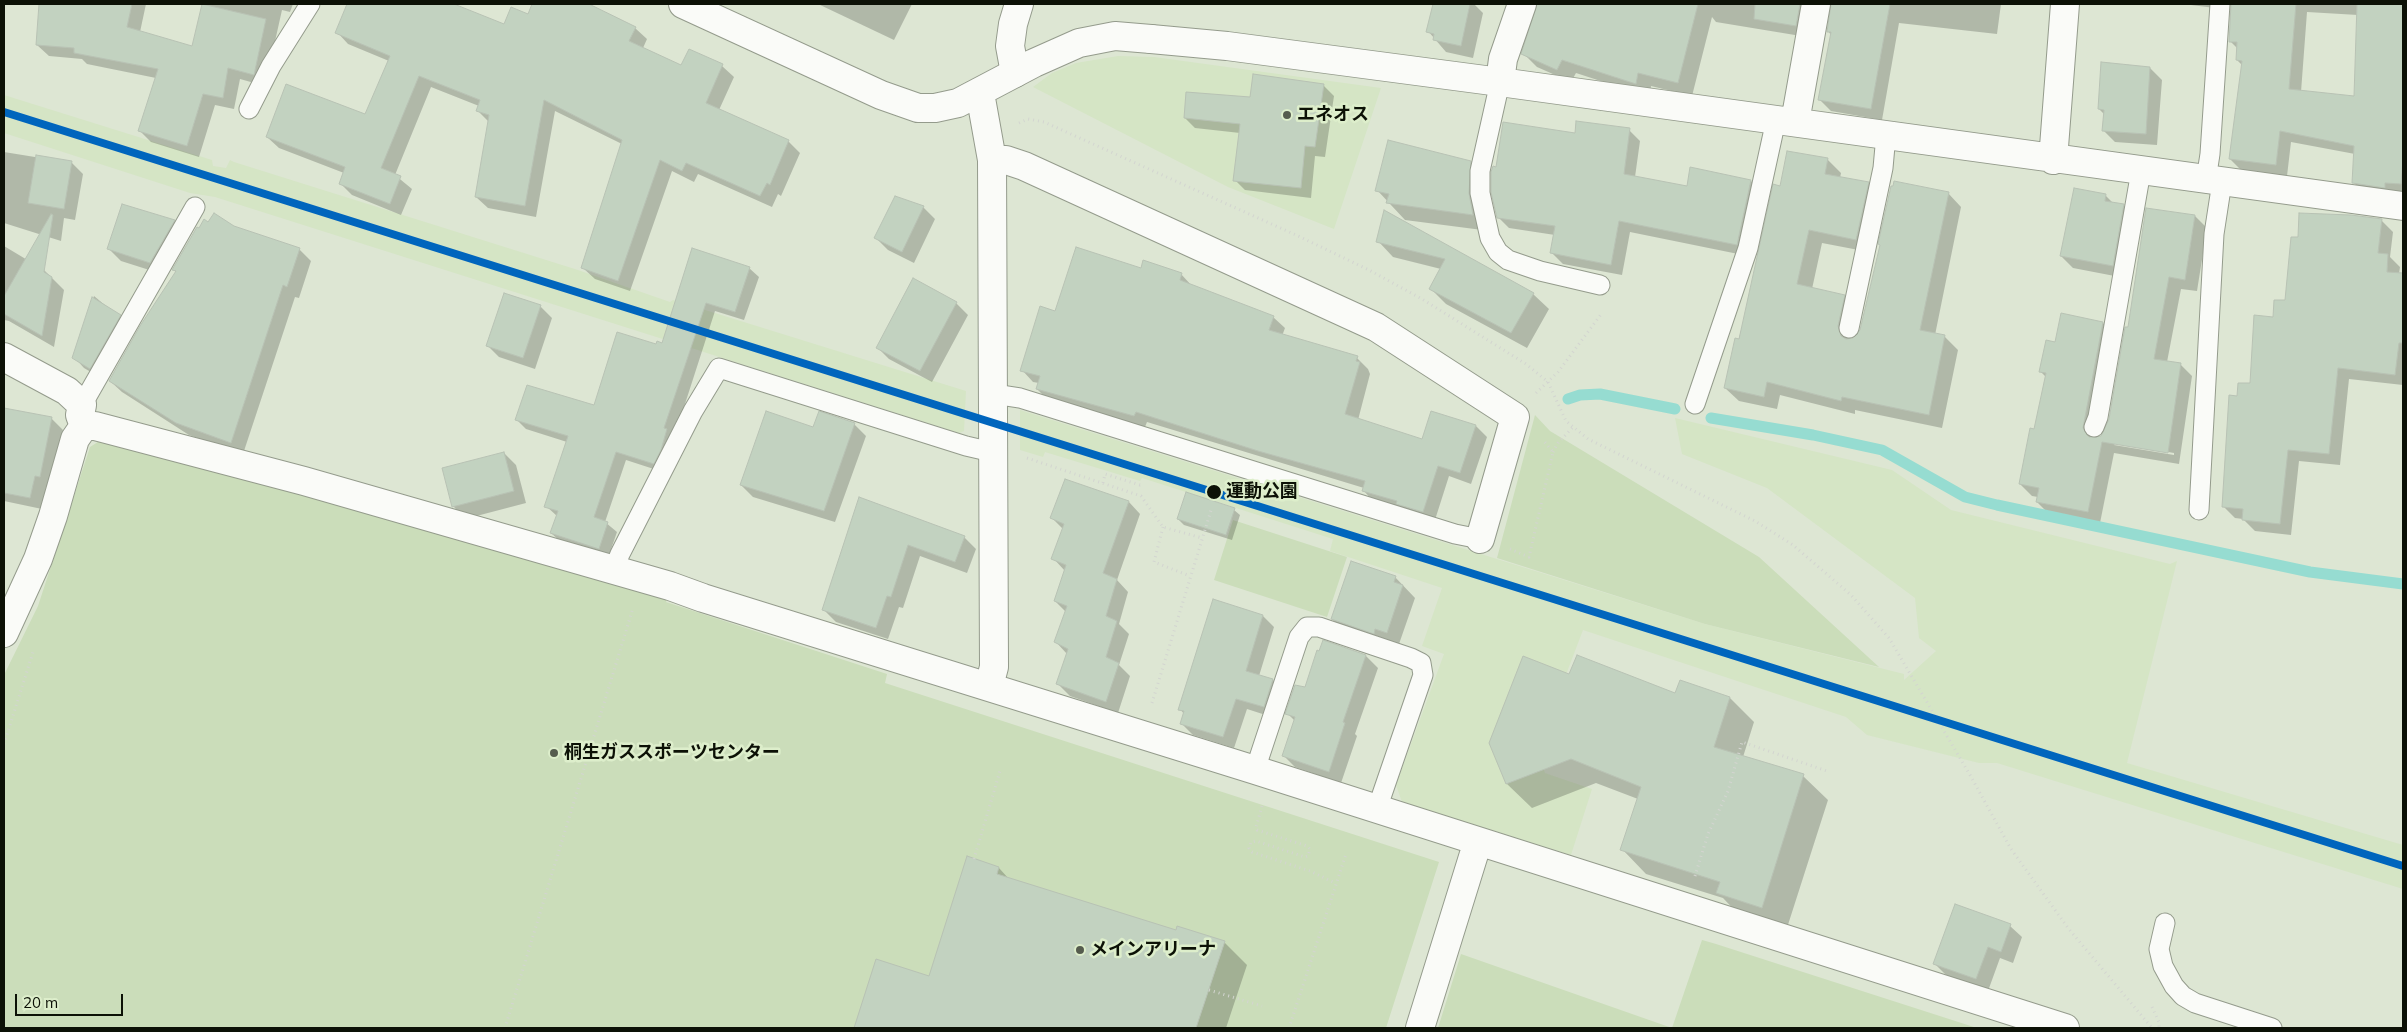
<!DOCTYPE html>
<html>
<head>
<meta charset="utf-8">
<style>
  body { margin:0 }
  #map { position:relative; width:2407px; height:1032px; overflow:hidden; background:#dde6d3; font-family:Mulish,sans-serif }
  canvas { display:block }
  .frame { position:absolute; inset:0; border:5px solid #0c1106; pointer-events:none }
  .scale { position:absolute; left:15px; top:994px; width:108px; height:22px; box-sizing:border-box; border:2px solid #0c1106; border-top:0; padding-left:6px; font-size:15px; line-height:18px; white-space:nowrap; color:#0c1106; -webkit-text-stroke:4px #ddeecb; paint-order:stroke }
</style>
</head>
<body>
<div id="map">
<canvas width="2407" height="1032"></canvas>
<div class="frame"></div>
<div class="scale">20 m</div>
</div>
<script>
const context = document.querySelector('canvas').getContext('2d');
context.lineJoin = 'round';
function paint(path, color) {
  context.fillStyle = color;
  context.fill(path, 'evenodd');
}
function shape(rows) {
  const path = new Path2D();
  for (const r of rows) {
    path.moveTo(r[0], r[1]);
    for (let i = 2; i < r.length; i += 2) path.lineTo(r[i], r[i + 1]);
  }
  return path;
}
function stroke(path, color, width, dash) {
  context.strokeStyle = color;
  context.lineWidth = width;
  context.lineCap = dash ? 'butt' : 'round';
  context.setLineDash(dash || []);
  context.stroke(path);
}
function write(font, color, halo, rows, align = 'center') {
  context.font = font + ' Mulish,"Noto Sans JP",sans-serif';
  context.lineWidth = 5;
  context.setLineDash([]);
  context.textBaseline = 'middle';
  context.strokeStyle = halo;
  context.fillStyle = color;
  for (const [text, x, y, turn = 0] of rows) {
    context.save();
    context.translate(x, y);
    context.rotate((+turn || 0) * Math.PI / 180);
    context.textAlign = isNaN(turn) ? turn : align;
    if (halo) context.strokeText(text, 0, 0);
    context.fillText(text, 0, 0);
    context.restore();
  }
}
paint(shape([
  [1118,56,1154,57,1381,88,1334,229,1228,187,1033,87,1052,73,1076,63],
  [4,95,212,160,213,166,226,168,230,160,234,162,578,270,670,302,673,300,966,391,964,431,959,433,215,197,190,193,4,133],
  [1020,410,1705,624,1904,674,1904,680,1936,651,1919,638,1915,598,1767,488,1682,454,1675,418,1892,470,1951,510,2170,564,2177,561,2127,763,2403,845,2403,889,1997,763,1979,763,1867,735,1846,717,1583,630,1538,748,1545,773,1592,789,1571,855,1402,802,1396,785,1444,654,1422,646,1442,588,1330,551,1333,539,1142,478,1140,481,1045,452,1043,457,1020,450]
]), '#d5e5c5');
paint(shape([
  [1535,415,1550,431,1759,557,1879,667,1705,624,1497,558],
  [101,440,668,596,666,602,887,674,885,683,1439,862,1386,1028,4,1028,4,675,38,606,90,447],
  [1233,520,1347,557,1327,617,1214,580],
  [1702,940,1716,944,1977,1028,1438,1028,1461,954,1672,1028]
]), '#cbddba');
paint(shape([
  [41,4,146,4,140,32,193,48,203,4,293,4,290,12,282,10,265,86,240,79,234,109,215,105,199,157,151,142,139,130,156,78,87,64,82,59,49,56,37,45],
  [348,4,457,4,456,6,505,25,528,15,534,4,586,4,635,28,647,39,643,48,682,67,722,66,734,77,719,110,789,142,800,153,781,196,778,194,772,207,698,174,694,182,672,171,630,291,595,279,583,268,622,144,555,111,536,217,488,208,476,197,489,122,478,111,479,106,431,87,395,175,412,189,401,215,352,195,340,183,344,173,279,148,267,137,366,115,389,61,348,44,337,32],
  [818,4,912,4,894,40],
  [1434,4,1474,4,1483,13,1473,58,1446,52,1428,31],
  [1538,4,1817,4,1807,37,1716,22,1712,17,1692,96,1651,86,1650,97,1576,73,1571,82,1537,67,1523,53,1537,12],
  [1832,4,2001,4,1997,34,1899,23,1882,120,1831,111,1820,100,1831,35,1828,31],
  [2183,4,2403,4,2403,194,2365,194,2354,183,2355,154,2291,142,2287,176,2242,171,2230,159,2242,65,2237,60,2238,49,2230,41,2231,5,2223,9],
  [2307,12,2358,15,2356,97,2301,92],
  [2150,68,2162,80,2157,145,2115,142,2103,130,2104,114,2099,109],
  [1324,86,1334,96,1325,157,1315,156,1311,198,1245,190,1235,180,1240,133,1195,128,1185,118,1251,98],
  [1629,130,1640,141,1635,177,1688,187,1751,181,1762,192,1748,256,1630,232,1622,275,1563,264,1552,253,1555,235,1509,228,1498,217,1497,169,1576,134],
  [4,152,72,163,83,174,75,220,64,218,61,241,4,223],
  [1827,159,1841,173,1840,178,1868,183,1881,197,1869,252,1822,243,1812,289,1844,296,1857,309,1852,341,1861,331,1948,193,1961,207,1935,335,1945,337,1958,350,1942,428,1855,410,1855,414,1780,395,1777,409,1739,401,1725,388,1781,187],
  [1470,162,1488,180,1490,231,1405,220,1377,190],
  [2106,196,2114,204,2123,205,2135,217,2125,278,2073,268,2061,256],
  [923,207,935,219,914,263,888,250,876,238],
  [1385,212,1533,294,1549,309,1527,348,1446,304,1430,288,1441,269,1393,257,1378,241],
  [2195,216,2207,228,2197,291,2181,289,2167,362,2180,364,2192,376,2179,464,2114,453,2100,523,2049,514,2037,502,2038,497,2032,496,2020,484,2035,430,2046,377,2040,371,2056,343,2103,323,2115,335,2095,438,2101,437,2110,419,2129,329],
  [2116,443,2174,453,2174,455,2114,445],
  [2381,220,2393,232,2390,257,2400,267,2399,274,2403,275,2403,385,2349,379,2340,465,2299,461,2291,535,2255,531,2243,519,2235,518,2224,507,2238,397,2251,384,2274,318,2286,302,2299,239],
  [174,221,186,233,162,274,121,261,109,249],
  [208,224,234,227,299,249,311,261,299,298,295,297,243,454,189,435,122,392,110,381,176,272,174,270,199,229],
  [4,246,44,270,64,290,54,347,9,321,4,320],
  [693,250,749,268,759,277,744,320,715,311,663,472,626,460,605,522,617,532,608,558,561,542,551,533,557,516,546,506,567,442,526,429,517,420,594,407,657,346,663,345],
  [1141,269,1181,274,1192,286,1273,317,1285,328,1282,336,1357,358,1368,369,1370,374,1358,420,1422,441,1476,426,1487,437,1471,484,1449,476,1434,523,1374,502,1363,490,1364,488,1147,422,1145,427,1048,400,1037,389,1039,383,1033,382,1022,370,1056,312],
  [94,296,130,326,101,378,84,368,74,357],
  [956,303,968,315,932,382,889,359,877,347],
  [540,306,552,318,535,369,499,357,487,345],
  [4,409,51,418,63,430,52,488,46,487,42,509,4,501],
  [854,424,866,436,835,522,753,497,741,485],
  [504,453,516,465,526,503,465,519,454,507,444,469],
  [1186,494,1234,510,1240,515,1232,540,1184,525,1178,519],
  [860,499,964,537,976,549,967,573,920,556,903,608,899,607,888,639,836,622,824,610],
  [1129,502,1140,514,1117,580,1128,592,1119,624,1129,634,1119,665,1130,676,1118,713,1070,696,1058,684,1067,654,1056,642,1066,612,1055,601,1065,571,1053,558,1063,529,1052,518],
  [1395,577,1415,598,1399,644,1387,640,1386,645,1344,631,1332,619],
  [1263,616,1274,627,1259,676,1273,680,1284,691,1275,718,1247,709,1234,748,1193,735,1181,723,1184,714,1180,709],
  [1320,652,1366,656,1378,668,1355,734,1357,736,1341,783,1295,767,1283,755,1295,721,1287,713,1305,689],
  [1570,675,1676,694,1730,698,1754,722,1743,757,1803,776,1828,800,1786,931,1742,918,1723,898,1646,874,1622,849,1638,799,1596,783,1532,808,1507,784,1491,743],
  [968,858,999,868,1009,879,1176,932,1224,942,1247,965,1226,1028,855,1028,877,961,930,978],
  [2010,926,2022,937,2013,963,2000,958,1988,991,1947,976,1935,964]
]), '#0003');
stroke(shape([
  [1568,399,1580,395,1600,394,1675,409],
  [1711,418,1813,435,1882,450,1965,497,1997,505,2310,572,2403,584]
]), '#96dcd1', 11);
const building = shape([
  [39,4,132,4,127,27,192,46,202,4,266,19,254,75,228,68,223,98,203,94,187,146,138,131,158,69,74,53,74,48,36,45,39,4],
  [347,4,454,4,504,24,511,7,528,14,532,4,589,4,636,27,629,41,681,65,689,49,723,64,706,103,789,140,770,185,767,183,760,196,686,163,682,171,660,160,618,281,581,268,622,140,544,100,525,206,475,197,489,115,476,111,480,100,419,76,381,168,401,176,390,204,339,184,345,167,266,137,286,84,365,114,390,56,335,33,347,4],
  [1433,4,1470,4,1461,46,1433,40,1434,34,1426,32,1433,4],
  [1537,4,1698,4,1678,83,1638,73,1636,84,1562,60,1557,70,1521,54,1537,4],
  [1755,4,1800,4,1796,26,1754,19,1755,4],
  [1831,4,1890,4,1871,109,1818,100,1831,32,1827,32,1831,4],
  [2231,4,2296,4,2289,89,2354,96,2357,4,2403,4,2403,160,2401,184,2385,183,2385,188,2352,183,2354,146,2280,131,2276,165,2229,159,2242,61,2236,60,2237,42,2229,42,2231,4],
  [2101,62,2150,67,2146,134,2102,131,2104,110,2098,109,2101,62],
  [1253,74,1324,84,1315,147,1305,146,1301,188,1233,181,1240,124,1184,118,1186,92,1250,97,1253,74],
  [1576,121,1630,128,1624,174,1687,186,1690,167,1751,180,1737,245,1619,221,1611,265,1550,253,1555,226,1497,218,1491,192,1491,172,1493,166,1496,167,1503,122,1575,133,1576,121],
  [1388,140,1471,161,1469,193,1473,215,1386,203,1389,194,1375,191,1388,140],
  [1787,151,1828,158,1825,174,1869,182,1856,240,1809,230,1797,284,1845,295,1838,326,1841,336,1846,339,1853,338,1860,330,1880,245,1878,244,1891,186,1893,186,1894,181,1949,192,1920,330,1945,335,1929,415,1842,397,1841,401,1767,382,1764,397,1724,388,1735,338,1739,339,1773,184,1780,186,1787,151],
  [36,155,72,161,64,209,28,203,36,155],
  [2074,188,2106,194,2105,201,2124,204,2113,266,2060,256,2074,188],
  [895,196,924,206,902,252,874,238,895,196],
  [122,204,175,220,150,263,107,249,122,204],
  [2146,208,2195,215,2185,280,2169,277,2154,359,2181,363,2168,453,2102,442,2088,512,2036,502,2039,488,2019,484,2030,428,2034,429,2046,373,2039,372,2046,340,2055,342,2061,313,2103,322,2083,428,2089,437,2101,436,2109,419,2125,327,2128,327,2146,208],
  [1384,210,1534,293,1511,333,1429,289,1445,259,1376,242,1384,210],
  [214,213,234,226,300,248,287,287,283,285,231,443,176,423,109,381,140,326,176,271,172,270,197,227,199,228,204,219,208,222,214,213],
  [2299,213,2351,215,2382,219,2378,253,2388,254,2387,272,2403,273,2403,343,2399,343,2395,375,2338,368,2329,454,2288,450,2280,524,2242,520,2243,509,2222,507,2229,395,2237,396,2238,383,2250,383,2254,315,2273,317,2274,300,2285,300,2291,237,2298,237,2299,213],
  [51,214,53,215,44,272,52,277,42,336,4,314,4,296,51,214],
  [1076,247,1141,268,1143,260,1182,273,1180,280,1274,316,1269,330,1358,356,1356,361,1360,362,1345,414,1422,439,1431,411,1476,425,1460,473,1438,466,1423,512,1396,504,1397,501,1362,491,1365,481,1258,451,1136,412,1134,416,1036,389,1040,376,1020,371,1040,306,1055,311,1076,247],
  [692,248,750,267,735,312,706,303,664,428,667,429,661,450,654,464,616,452,594,517,608,522,599,549,550,533,558,511,544,507,568,436,515,420,527,385,594,405,617,332,656,344,657,341,662,343,692,248],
  [913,278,957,302,920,371,876,348,913,278],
  [504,293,541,305,523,358,486,346,504,293],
  [92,297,121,315,90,369,72,358,92,297],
  [4,408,52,417,40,477,35,476,30,498,4,493,4,408],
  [766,411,813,427,819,411,855,423,824,511,740,485,766,411],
  [504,452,514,491,452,507,442,468,504,452],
  [1065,479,1129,501,1103,573,1117,579,1106,616,1117,621,1106,657,1119,663,1106,702,1056,684,1068,649,1054,642,1067,606,1054,601,1066,565,1051,559,1064,524,1050,518,1065,479],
  [1186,492,1235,508,1226,535,1177,519,1186,492],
  [859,497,965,536,955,562,908,545,891,597,887,596,876,628,822,610,859,497],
  [1351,561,1396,576,1394,582,1403,585,1387,633,1375,629,1374,634,1331,619,1351,561],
  [1213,599,1263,615,1246,671,1273,679,1264,707,1236,699,1223,737,1180,724,1184,711,1178,710,1213,599],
  [1323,640,1366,655,1343,722,1345,723,1329,772,1282,756,1295,717,1285,714,1295,685,1305,687,1317,650,1319,651,1323,640],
  [1577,655,1675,693,1680,680,1730,697,1714,747,1804,774,1762,908,1716,893,1720,882,1620,850,1641,787,1571,759,1506,784,1489,743,1523,656,1569,674,1577,655],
  [967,856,999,867,997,874,1176,930,1177,926,1225,941,1196,1028,854,1028,876,959,929,976,967,856],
  [1955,904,2011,924,2001,952,1988,947,1976,979,1933,964,1955,904]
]);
paint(building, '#c2d2c0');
stroke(building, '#b8c2b4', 1);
const service = shape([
  [1500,82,1480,171,1480,193,1490,238,1498,252,1508,260,1540,271,1600,285],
  [249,109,271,66,310,4],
  [2206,180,2210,154,2220,4],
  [1849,328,1883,168,1886,135],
  [994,394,1020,398,1455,534,1480,539],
  [1695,404,1748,248,1776,120],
  [82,405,195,207],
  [2094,427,2098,417,2141,171],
  [2199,510,2214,234,2222,182],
  [614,569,620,554,693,411,719,368,966,446,992,452],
  [1255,770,1299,637,1307,627,1319,627,1411,658,1421,663,1423,675,1377,809],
  [2165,923,2159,949,2163,966,2174,986,2183,996,2195,1003,2272,1028]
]);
const minor = shape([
  [1151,39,1227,46,1500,82,2403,206],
  [1015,73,1010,46,1013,24,1019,4],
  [1500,82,1503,59,1522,4],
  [1795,122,1816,4],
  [992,160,1006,160,1024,166,1376,327,1515,417,1480,539],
  [2053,160,2065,4],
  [4,357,67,391,82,405,80,415,84,426],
  [4,633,38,559,53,516,75,439,84,426,95,426,304,481,670,586,703,598,1255,770,2065,1028],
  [1420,1028,1478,841]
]);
const tertiary = shape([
  [683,4,881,95,918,108,935,108,958,103,1034,63,1079,43,1115,36,1151,39],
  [980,93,992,160,994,667,989,686]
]);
stroke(service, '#949b8c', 21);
stroke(minor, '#949b8c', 30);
stroke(tertiary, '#949b8c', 30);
stroke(shape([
  [1019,123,1028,119,1044,122,1296,235,1369,270,1422,299,1526,364,1548,382,1566,421,1588,439,1755,521,1793,545,1851,595,1889,638,1970,775,2011,849,2068,928,2152,1028],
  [1536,393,1558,372,1602,313],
  [1553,452,1558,443,1573,427],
  [1027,458,1141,496,1163,527,1202,538],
  [1103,483,1105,474,1140,485,1144,484],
  [1163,527,1154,562,1190,576],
  [1510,549,1529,557,1553,452,1543,440],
  [1152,703,1212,507],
  [4,744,34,649],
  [1262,806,1256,827,1257,830,1307,846,1310,849,1308,856,1305,857,1256,841,1251,842,1249,848,1252,852,1310,871,1335,883],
  [974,859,1000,771],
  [1695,876,1708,834,1728,791,1742,742,1827,771],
  [1209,990,1262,1006],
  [2152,1007,2159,1022,2159,1028],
  [505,1028,633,608],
  [1289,1028,1346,854]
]), '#d3d5d0', 3, [1, 4]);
stroke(service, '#fafbf8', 19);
stroke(minor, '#fafbf8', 28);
stroke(tertiary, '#fafbf8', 28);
stroke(shape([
  [4,112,2403,866]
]), '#0065bd', 8);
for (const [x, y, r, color] of [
  [1287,115,5,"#555c4e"],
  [1214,492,8,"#0c1106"],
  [554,753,5,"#555c4e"],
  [1080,950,5,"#555c4e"]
]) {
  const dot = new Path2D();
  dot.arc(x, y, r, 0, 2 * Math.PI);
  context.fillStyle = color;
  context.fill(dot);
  stroke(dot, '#ddeecb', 2);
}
write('bold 18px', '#0c1106', '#ddeecb', [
  ["エネオス",1297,115],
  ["桐生ガススポーツセンター",564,753],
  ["メインアリーナ",1090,950]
], 'left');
write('bold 18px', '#0c1106', '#ddeecb', [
  ["運動公園",1226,492]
], 'left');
</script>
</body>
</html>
